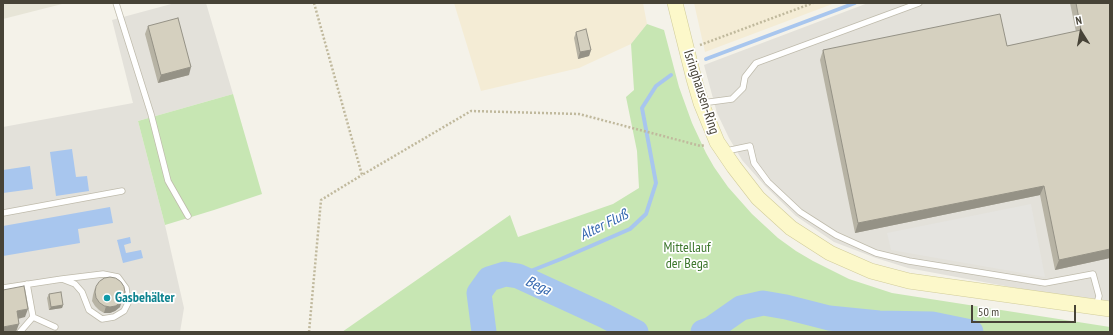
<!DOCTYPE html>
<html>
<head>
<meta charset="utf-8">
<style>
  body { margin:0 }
  #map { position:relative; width:1113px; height:335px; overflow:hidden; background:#f4f2e9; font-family:"PT Sans Narrow",sans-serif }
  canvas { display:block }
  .frame { position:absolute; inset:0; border:4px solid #474337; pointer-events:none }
  .north { position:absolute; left:1061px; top:12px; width:40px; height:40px; -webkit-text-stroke:3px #fff; paint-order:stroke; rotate:349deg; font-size:11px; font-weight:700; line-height:16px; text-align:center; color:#474337 }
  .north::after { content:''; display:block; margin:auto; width:14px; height:18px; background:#474337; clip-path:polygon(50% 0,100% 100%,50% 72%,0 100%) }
  .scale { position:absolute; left:971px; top:305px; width:105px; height:18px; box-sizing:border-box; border:2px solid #474337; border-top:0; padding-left:5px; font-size:12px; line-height:14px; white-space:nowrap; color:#474337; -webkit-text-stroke:3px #fff; paint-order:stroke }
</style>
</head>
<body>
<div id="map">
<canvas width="1113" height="335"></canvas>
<div class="frame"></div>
<div class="north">N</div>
<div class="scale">50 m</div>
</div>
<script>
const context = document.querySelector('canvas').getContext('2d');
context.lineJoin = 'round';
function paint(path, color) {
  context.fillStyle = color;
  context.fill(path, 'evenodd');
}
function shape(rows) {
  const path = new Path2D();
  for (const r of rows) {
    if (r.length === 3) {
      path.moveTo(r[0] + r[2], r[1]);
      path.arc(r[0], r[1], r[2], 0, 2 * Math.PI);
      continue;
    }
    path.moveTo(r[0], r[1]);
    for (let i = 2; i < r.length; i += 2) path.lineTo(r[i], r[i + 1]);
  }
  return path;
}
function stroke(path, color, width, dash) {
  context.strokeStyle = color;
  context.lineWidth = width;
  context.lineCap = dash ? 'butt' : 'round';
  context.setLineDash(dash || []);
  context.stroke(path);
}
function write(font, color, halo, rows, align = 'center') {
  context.font = font + ' "PT Sans Narrow",sans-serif';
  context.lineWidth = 3.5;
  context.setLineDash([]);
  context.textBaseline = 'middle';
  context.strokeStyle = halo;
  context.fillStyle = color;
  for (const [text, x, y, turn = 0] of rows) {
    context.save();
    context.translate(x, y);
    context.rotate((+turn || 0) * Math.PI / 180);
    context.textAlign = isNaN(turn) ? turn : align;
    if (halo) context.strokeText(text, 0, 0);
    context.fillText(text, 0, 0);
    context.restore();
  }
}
paint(shape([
  [3,3,66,3,3,19]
]), '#e7e5d7');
paint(shape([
  [454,3,643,3,647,24,631,44,579,68,481,91],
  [694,3,835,3,705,52]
]), '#f4ecd5');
paint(shape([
  [175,3,206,3,233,94,138,121,165,225,184,308,180,332,3,332,3,127,133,103,112,20],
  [868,3,1110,3,1110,303,1086,301,908,268,876,258,834,242,796,216,765,186,742,160,729,138,717,113,704,65]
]), '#e3e1da');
paint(shape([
  [647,24,664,30,679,87,692,123,706,153,714,167,728,187,752,214,778,238,796,251,813,261,849,279,892,293,1110,327,1110,332,342,332,510,215,518,237,613,204,639,188,637,151,626,97,634,90,631,44],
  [233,94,262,194,214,210,165,225,138,121]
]), '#c7e6b3');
paint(shape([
  [1031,204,1045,277,891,250,887,233]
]), '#e5e4e0');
paint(shape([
  [72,149,76,177,87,176,89,191,56,196,50,152],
  [30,166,33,189,3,193,3,170],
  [110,207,113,223,78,229,80,243,3,256,3,226],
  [130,237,131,243,124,245,126,253,141,250,143,258,123,263,117,240]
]), '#a8c6ee');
stroke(shape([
  [706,59,855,3],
  [518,276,561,259,630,229,646,214,656,183,642,108,656,86,671,75]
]), '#a8c6ee', 4);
stroke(shape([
  [484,332,479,293,489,279,505,274,518,276,605,316,636,332],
  [703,332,711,329,741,308,763,303,786,307,829,318,879,323,932,324,971,332]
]), '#a8c6ee', 25);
const lane = shape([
  [116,3,151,114,168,181,188,216],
  [702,103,732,99,743,88,745,77,756,63,919,3],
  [727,154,731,150,750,146,754,163,768,182,800,212,836,235,876,253,909,261,1045,283,1093,274,1099,296,1096,307],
  [3,213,122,191],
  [27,284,33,317,55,327],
  [3,288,62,279,103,274,118,277,126,288,128,303,124,311,114,317,102,319,89,310,82,292,75,284,62,279],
  [20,332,33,317]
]);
const secondary = shape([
  [675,3,694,79,701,103,717,142,734,167,758,198,791,228,830,253,871,271,909,281,1110,309]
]);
stroke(lane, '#bfbbac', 7);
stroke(secondary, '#d1cc9a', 16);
stroke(shape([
  [314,3,362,175,471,111,579,114,701,146,705,145],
  [700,45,813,3],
  [309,332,321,200,362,175]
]), '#c0b99d', 2.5, [2, 2]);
stroke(lane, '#fff', 5.5);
stroke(secondary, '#fcf8ca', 15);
paint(shape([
  [1070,3,1110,3,1110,258,1055,270,1040,195,855,233,820,60,823,50,1007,46,1076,32],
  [148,26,189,75,158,83,145,34],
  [576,32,591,50,589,56,578,59,574,38],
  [95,288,120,307,115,311,110,313,104,313,99,310,95,306,92,301,93,295],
  [49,294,63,305,62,308,49,310,47,298]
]), '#b7b3a4');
paint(shape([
  [591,50,589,56,578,59,580,52],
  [191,67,189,75,158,83,161,75],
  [1044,186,1040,195,855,233,858,223],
  [1110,249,1110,258,1055,270,1059,260],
  [124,295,120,307,115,311,110,313,104,313,106,306],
  [63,305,62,308,49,310,51,307],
  [28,309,25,317,14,320,17,311],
  [19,324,16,332,3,332,3,327]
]), '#959286');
const building = shape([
  [1076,3,1110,3,1110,249,1059,260,1044,186,858,223,823,50,1000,14,1007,46,1081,30,1076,3],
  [178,18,191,67,161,75,148,26,178,18],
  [586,29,591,50,580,52,576,32,586,29],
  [110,292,15],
  [24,286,28,309,17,311,19,324,3,327,3,290,24,286],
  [61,292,63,305,51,307,49,294,61,292]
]);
paint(building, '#d5d0bf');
stroke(building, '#959286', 1);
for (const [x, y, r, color] of [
  [107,298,4,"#0f9aa8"]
]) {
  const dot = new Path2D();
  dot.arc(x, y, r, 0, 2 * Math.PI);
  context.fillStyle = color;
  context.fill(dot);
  stroke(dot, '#fff', 1.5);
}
write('14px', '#474337', '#fff', [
  ["Isringhausen-Ring",701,92,72]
]);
write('14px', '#3d772d', '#fff', [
  ["Mittellauf",687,248],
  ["der Bega",687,264]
]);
write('bold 14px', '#0d838f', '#fff', [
  ["Gasbehälter",115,298]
], 'left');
write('italic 15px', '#3467af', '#fff', [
  ["Alter Fluß",604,225,-26],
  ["Bega",538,286,25]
]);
</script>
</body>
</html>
